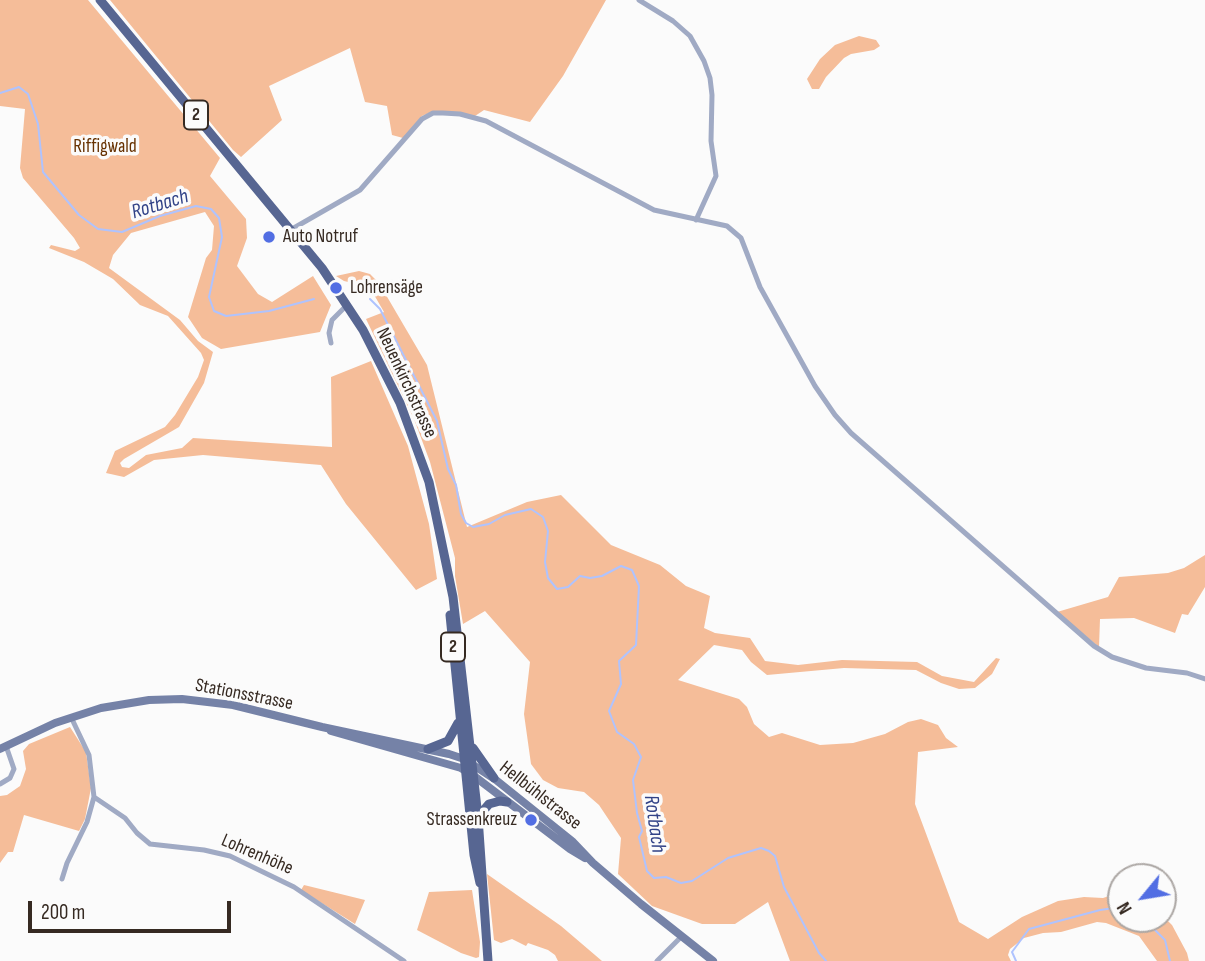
<!DOCTYPE html>
<html>
<head>
<meta charset="utf-8">
<style>
  body { margin:0 }
  #map { position:relative; width:1205px; height:961px; overflow:hidden; background:#fbfbfb; font-family:"Sofia Sans Condensed",sans-serif }
  canvas { display:block }
  .north { position:absolute; left:1107px; top:863px; width:70px; height:70px; box-sizing:border-box; background:#fbfbfb; border:2px solid #aca7a4; border-radius:50%; rotate:240deg; font-size:19px; font-weight:700; line-height:28px; text-align:center; color:#362a22 }
  .north::after { content:''; display:block; margin:auto; width:24px; height:32px; background:#526ee3; clip-path:polygon(50% 0,100% 100%,50% 72%,0 100%) }
  .scale { position:absolute; left:28px; top:901px; width:203px; height:32px; box-sizing:border-box; border:4px solid #362a22; border-top:0; padding-left:9px; font-size:21px; line-height:24px; white-space:nowrap; color:#362a22; -webkit-text-stroke:5px #fbfbfb; paint-order:stroke }
</style>
</head>
<body>
<div id="map">
<canvas width="1205" height="961"></canvas>
<div class="north">N</div>
<div class="scale">200 m</div>
</div>
<script>
const ctx = document.querySelector('canvas').getContext('2d');
ctx.lineJoin = 'round';
function fill(path, color) { ctx.fillStyle = color; ctx.fill(path, 'evenodd'); }
const shape = rows => new Path2D(rows.map(r => 'M' + r).join(''));
function strokePath(path, color, width, dash) { ctx.strokeStyle = color; ctx.lineWidth = width; ctx.lineCap = dash ? 'butt' : 'round'; ctx.setLineDash(dash || []); ctx.stroke(path); }
function write(font, color, halo, rows, align = 'center') {
  ctx.font = font + ' "Sofia Sans Condensed",sans-serif'; ctx.lineWidth = 7; ctx.setLineDash([]); ctx.textBaseline = 'middle'; ctx.strokeStyle = halo; ctx.fillStyle = color; for (const [text, x, y, turn = 0] of rows) {
    ctx.save(); ctx.translate(x, y); ctx.rotate((+turn || 0) * Math.PI / 180); ctx.textAlign = isNaN(turn) ? turn : align; if (halo) ctx.strokeText(text, 0, 0); ctx.fillText(text, 0, 0); ctx.restore();
  }
}
fill(shape([
  [0,0,88,0,220,158,210,176,246,219,247,238,237,266,258,294,272,302,313,276,331,305,320,332,221,349,202,338,188,317,206,258,212,250,214,226,205,212,131,233,113,255,109,268,180,320,198,341,213,352,204,383,179,427,124,459,120,463,122,467,129,468,146,455,182,448,193,438,332,447,331,377,371,361,408,446,429,524,437,579,416,590,346,504,321,465,203,455,154,460,124,477,106,473,115,451,165,427,175,415,198,377,204,360,201,353,168,316,140,305,113,279,84,262,49,248,51,245,75,251,80,248,74,238,23,178,20,168,25,109,0,106],
  [110,0,606,0,563,76,530,122,484,110,475,116,431,112,422,116,403,138,392,135,387,106,365,102,350,48,269,86,282,120,241,157,233,150],
  [859,36,876,40,880,46,874,50,851,54,844,58,826,77,819,89,812,89,807,79,820,59,835,45],
  [359,271,370,274,379,283,427,365,467,527,527,502,561,495,611,545,660,565,686,586,710,596,704,628,715,633,750,638,765,661,798,665,842,660,917,662,942,676,974,682,996,658,1000,659,992,674,975,688,959,689,941,683,916,670,844,668,767,675,751,662,742,650,714,645,678,680,739,699,747,707,754,724,769,737,782,733,820,745,853,743,885,734,908,722,921,719,938,725,946,738,958,747,918,752,915,804,959,922,988,939,1022,917,1058,901,1084,897,1103,898,1121,892,1121,919,1163,919,1163,916,1172,925,1187,953,1189,961,1157,961,1139,936,1106,923,1097,922,1061,932,1043,933,1024,938,1010,949,1008,955,1011,961,790,961,768,902,735,924,702,924,652,906,618,874,621,838,599,805,584,792,558,788,543,780,531,764,524,714,530,662,485,611,463,624,455,576,455,558,430,462,414,419,366,319,384,312,373,293,361,285,344,281,336,276],
  [1205,555,1205,587,1188,615,1182,614,1175,633,1134,618,1100,619,1099,647,1057,612,1108,597,1119,577,1168,573,1184,568],
  [70,727,86,752,91,788,85,819,79,831,24,815,13,852,8,852,0,863,0,796,7,795,20,786,26,769,23,751,29,744],
  [487,874,561,926,602,961,558,961,555,955,548,950,528,943,526,946,512,939,501,943,494,940],
  [304,885,365,900,355,924,301,890],
  [472,890,480,942,479,957,476,958,461,953,417,930,429,892]
]), '#f5bd99');
strokePath(shape([
  [0,93,19,87,28,94,38,124,43,172,79,215,98,229,122,232,160,216,196,206,211,209,219,218,222,237,209,297,214,311,226,316,269,311,314,299],
  [370,299,380,309,437,421,448,469,456,485,461,514,466,523,473,527,489,524,505,515,531,509,543,517,548,531,545,562,548,578,557,589,568,587,580,576,590,578,602,576,621,566,632,570,639,586,636,645,619,661,621,684,609,711,617,732,634,744,641,757,633,780,637,813,642,831,639,837,647,871,654,878,666,877,681,883,692,881,728,858,761,848,769,851,775,856,784,887,819,953,826,961],
  [1144,919,1165,940,1170,961],
  [1016,961,1012,952,1029,929,1100,910,1121,907]
]), '#afc3fe', 2);
strokePath(shape([
  [639,0,673,21,690,36,704,61,710,78,712,95,711,141,716,176,696,220],
  [292,229,360,190,422,119,433,113,443,113,460,114,486,121,654,210,727,226,741,238,760,287,815,386,835,415,851,433,1094,646,1112,657,1146,668,1187,673,1205,679],
  [331,343,329,333,332,320,347,305],
  [0,784,10,778,14,769,6,746],
  [94,797,125,818,137,833,150,844,204,850,230,856,294,887,404,961],
  [62,879,67,863,87,822,94,797,89,755,71,717],
  [657,961,682,936]
]), '#a0aac4', 5);
strokePath(shape([
  [331,731,461,768,474,776,570,849,585,858],
  [0,749,55,723,101,708,149,700,182,699,233,705,322,727,449,754,464,759,496,780,572,841,593,863,641,904,713,961]
]), '#7582a7', 8);
strokePath(shape([
  [100,0,322,268,363,330,400,403,429,482,453,597,478,817,488,961],
  [450,615,474,855,480,883],
  [473,748,494,778],
  [428,749,448,741,458,723],
  [478,817,489,804,500,801,507,802]
]), '#576692', 9);
for (const [x, y, r, color] of [
  [269,237,7,"#526ee3"],
  [336,288,7,"#526ee3"],
  [531,820,7,"#526ee3"]
]) { const dot = new Path2D(); dot.arc(x, y, r, 0, 2 * Math.PI); ctx.fillStyle = color; ctx.fill(dot); strokePath(dot, '#fbfbfb', 2.5); }
for (const [x, y, w] of [
  [196,115,24],
  [453,647,24]
]) { const box = new Path2D(); box.roundRect(x - w / 2, y - 14.5, w, 29, 5); ctx.fillStyle = '#fbfbfb'; ctx.fill(box); strokePath(box, '#362a22', 2); }
write('bold 18px', '#362a22', null, [
  ["2",196,115],
  ["2",453,647]
]);
write('19px', '#663101', '#fbfbfb', [
  ["Riffigwald",105,147]
]);
write('19px', '#362a22', '#fbfbfb', [
  ["Auto Notruf",283,237],
  ["Lohrensäge",350,288],
  ["Strassenkreuz",517,820,"right"]
], 'left');
write('19px', '#362a22', '#fbfbfb', [
  ["Neuenkirchstrasse",406,383,65],
  ["Stationsstrasse",244,695,11],
  ["Hellbühlstrasse",540,796,38],
  ["Lohrenhöhe",257,855,23]
]);
write('italic 21px', '#314287', '#fbfbfb', [
  ["Rotbach",160,205,-17],
  ["Rotbach",654,824,82]
]);
</script>
</body>
</html>
